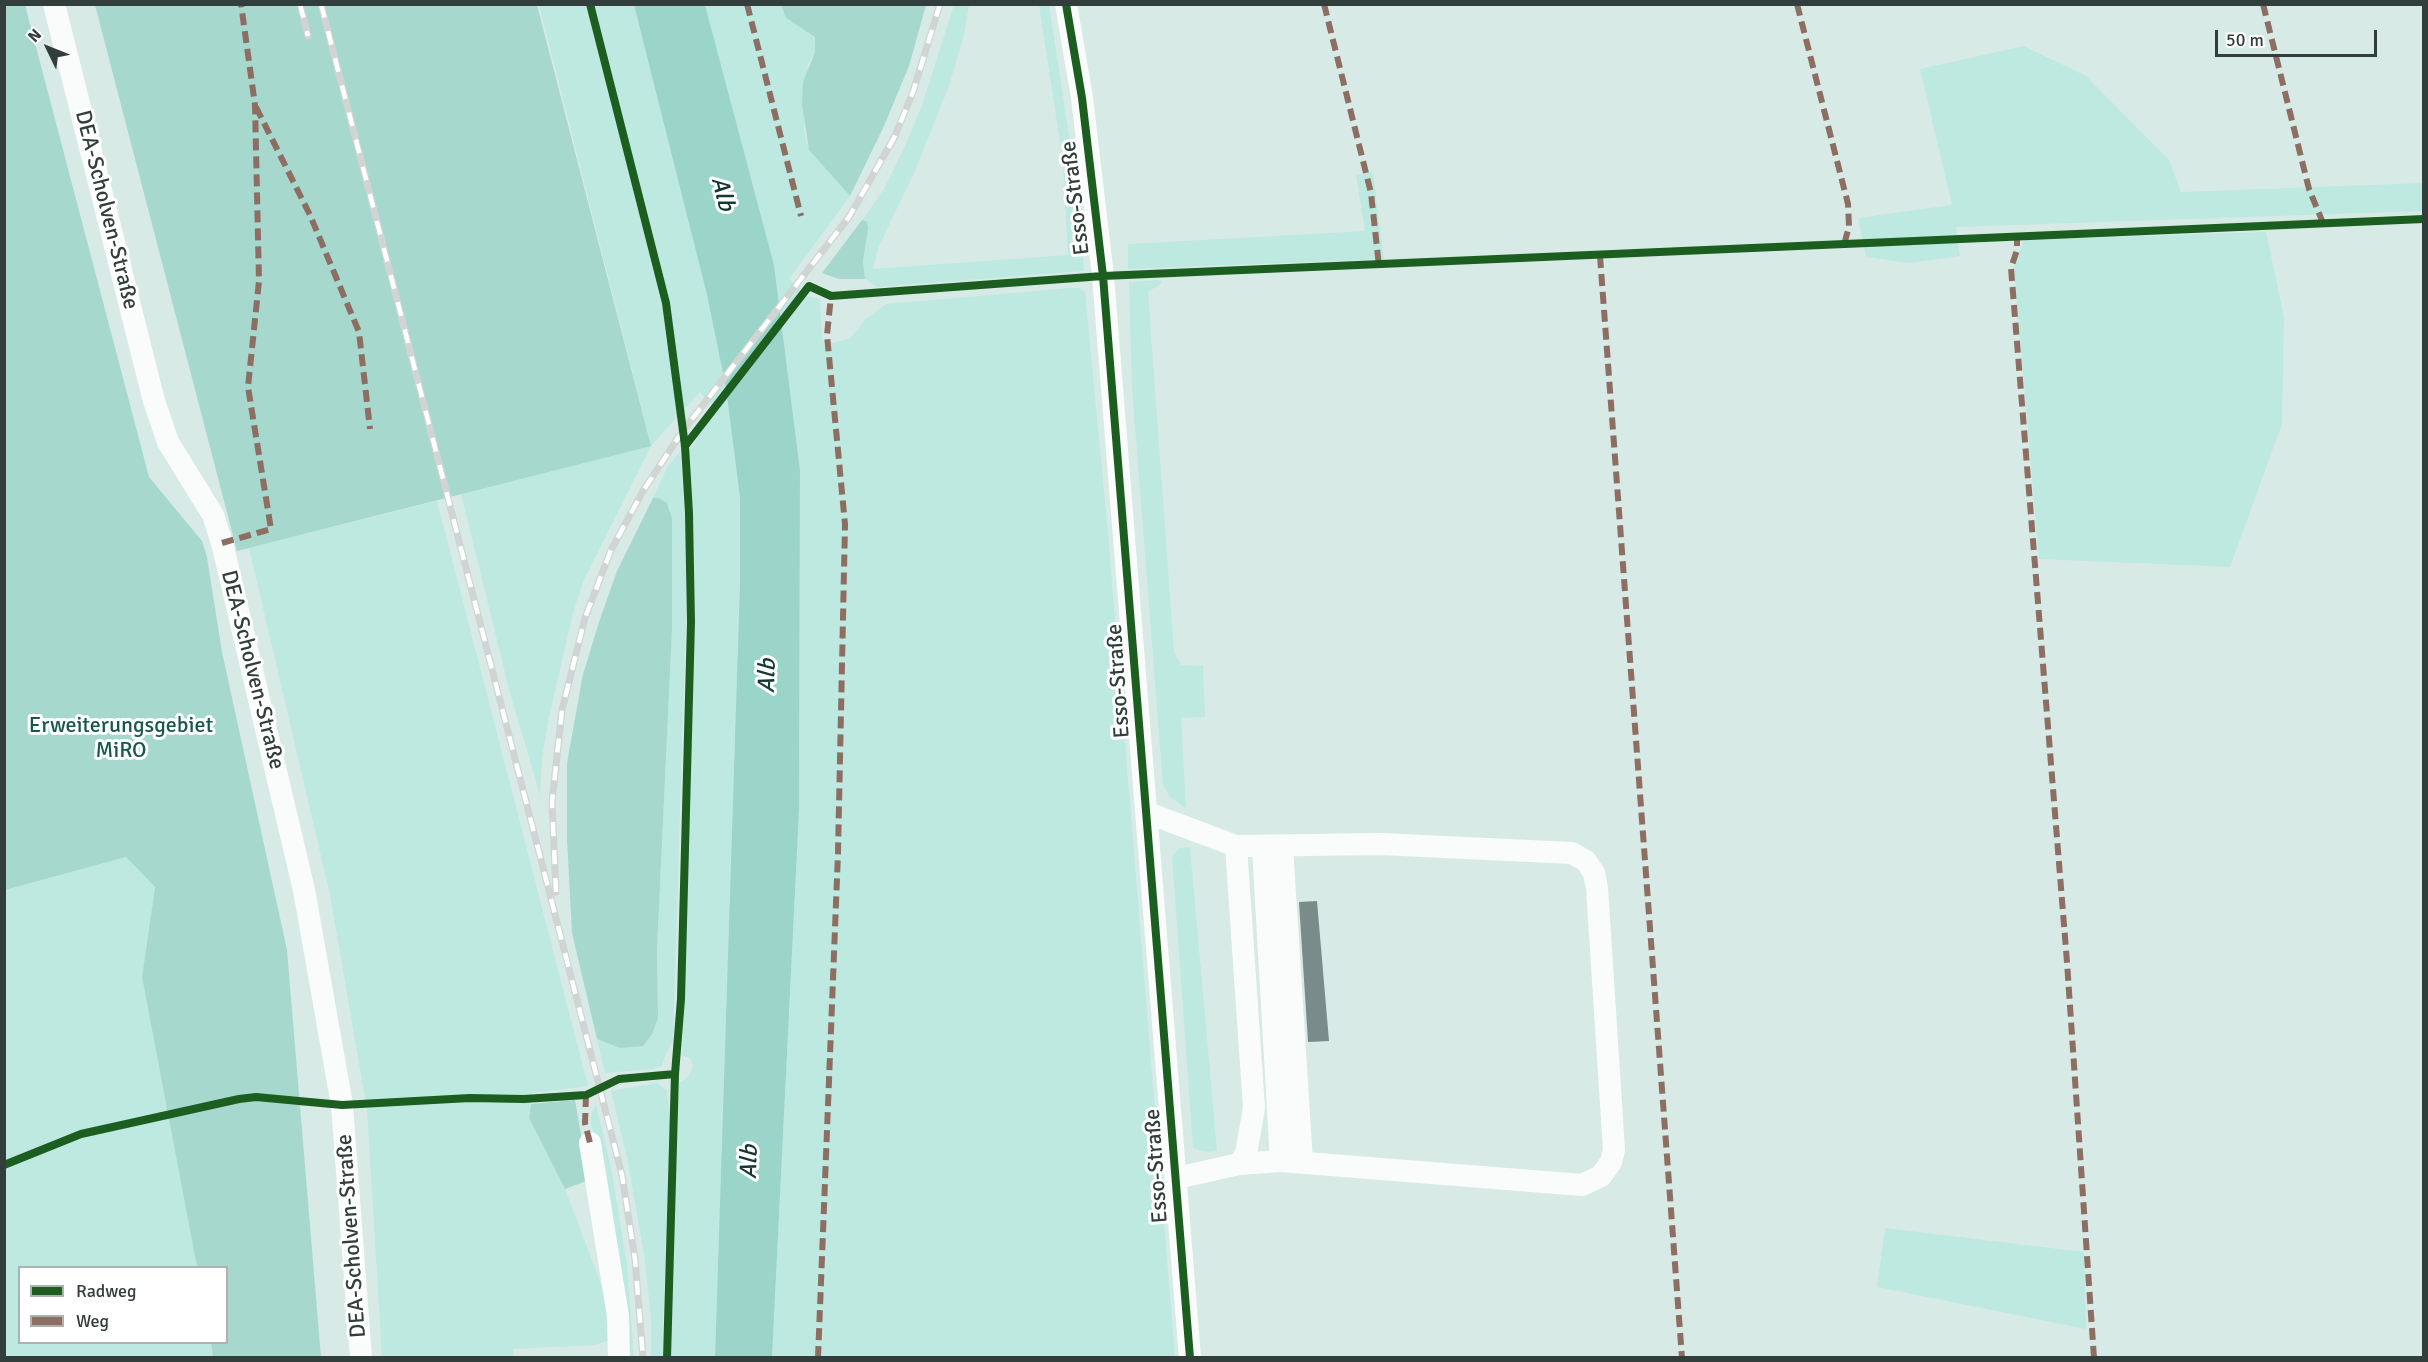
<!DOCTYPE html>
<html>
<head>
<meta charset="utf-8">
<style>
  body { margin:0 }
  #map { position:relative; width:2428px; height:1362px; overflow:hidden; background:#d8eae6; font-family:Signika,sans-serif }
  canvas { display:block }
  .frame { position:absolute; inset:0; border:6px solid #313e3b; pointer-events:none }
  .legend { position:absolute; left:18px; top:1266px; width:210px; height:78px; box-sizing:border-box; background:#fff; border:2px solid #adb2b1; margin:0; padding:8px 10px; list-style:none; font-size:18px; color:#313e3b }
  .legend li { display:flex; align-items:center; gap:12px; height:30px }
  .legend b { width:30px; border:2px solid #adb2b1 }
  .north { position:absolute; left:18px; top:18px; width:60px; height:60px; -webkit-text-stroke:4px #fff; paint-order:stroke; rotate:313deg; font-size:16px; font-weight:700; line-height:24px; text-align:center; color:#313e3b }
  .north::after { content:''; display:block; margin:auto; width:21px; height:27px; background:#313e3b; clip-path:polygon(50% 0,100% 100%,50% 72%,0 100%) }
  .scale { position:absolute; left:2215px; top:30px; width:162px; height:27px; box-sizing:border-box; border:3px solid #313e3b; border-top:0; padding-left:8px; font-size:18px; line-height:21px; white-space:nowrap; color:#313e3b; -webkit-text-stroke:4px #fff; paint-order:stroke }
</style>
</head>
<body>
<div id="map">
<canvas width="2428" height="1362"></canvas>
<div class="frame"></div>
<ul class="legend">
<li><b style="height:8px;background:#1b5e20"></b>Radweg</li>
<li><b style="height:8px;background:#8d6e63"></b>Weg</li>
</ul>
<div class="north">N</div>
<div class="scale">50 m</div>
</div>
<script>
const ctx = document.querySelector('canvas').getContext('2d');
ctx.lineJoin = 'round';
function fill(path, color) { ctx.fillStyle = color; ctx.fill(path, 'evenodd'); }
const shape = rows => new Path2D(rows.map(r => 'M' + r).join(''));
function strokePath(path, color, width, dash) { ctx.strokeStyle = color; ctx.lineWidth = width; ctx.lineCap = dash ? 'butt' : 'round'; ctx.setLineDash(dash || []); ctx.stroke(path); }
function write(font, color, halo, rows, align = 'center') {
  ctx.font = font + ' Signika,sans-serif'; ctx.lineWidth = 6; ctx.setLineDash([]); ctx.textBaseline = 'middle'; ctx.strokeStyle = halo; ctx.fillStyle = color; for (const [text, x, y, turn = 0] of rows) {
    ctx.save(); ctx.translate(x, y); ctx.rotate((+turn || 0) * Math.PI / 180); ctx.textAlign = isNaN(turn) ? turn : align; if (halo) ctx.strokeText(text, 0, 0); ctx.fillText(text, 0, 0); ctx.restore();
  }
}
fill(shape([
  [539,5,634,5,707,295,726,388,740,498,740,582,715,1357,669,1357,679,1083,687,1078,693,1066,690,1058,682,1056,695,617,694,529,688,453,716,409,700,392,651,446,583,582,573,613,549,717,542,758,540,795,510,693,461,494,651,445],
  [705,5,781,5,786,18,815,36,815,52,808,64,804,131,809,150,850,196,789,279,807,296,820,299,822,340,834,343,850,338,867,318,886,304,1070,288,1080,288,1085,292,1108,533,1175,1357,772,1357,799,811,800,470,774,265],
  [954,5,969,5,964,35,949,86,915,171,878,248,873,269,1068,255,1063,162,1039,5,1049,5,1077,188,1084,271,877,287,865,279,863,261,868,229,862,220,884,189,905,146,922,105],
  [2024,46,2086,76,2169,160,2181,192,2423,183,2423,211,1956,227,1960,256,1909,263,1866,257,1858,218,1952,205,1920,69],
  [1373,172,1384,259,1128,269,1128,244,1365,231,1356,175],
  [2266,232,2284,317,2282,424,2230,567,2039,559,2014,268,2024,240],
  [1160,280,1162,283,1148,292,1174,652,1181,665,1203,666,1205,717,1181,718,1186,808,1170,797,1163,785,1132,388,1129,282],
  [680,451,686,534,686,619,673,1040,661,1066,653,1069,605,1073,597,1039,620,1048,658,1018,657,950,672,629,672,518,667,503,659,498,653,498,667,468],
  [437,501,588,1086,532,1093,529,1118,565,1189,606,1297,610,1340,595,1345,513,1349,513,1357,382,1357,367,1110,330,895,249,548],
  [1190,847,1217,1151,1207,1152,1193,1148,1172,856,1179,848],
  [126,857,155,887,142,977,197,1267,20,1268,20,1342,211,1343,213,1357,5,1358,5,890],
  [657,1083,667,1091,670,1116,662,1357,651,1358,651,1318,644,1254,627,1157,611,1091],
  [596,1104,612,1173,627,1265,634,1357,625,1357,603,1163,591,1124,591,1115],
  [1885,1228,2084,1252,2086,1329,1877,1287]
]), '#bee9e0');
fill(shape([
  [25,5,149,477,202,541,207,557,222,652,287,950,321,1357,213,1357,211,1343,226,1342,226,1268,197,1267,142,977,155,887,126,857,5,890,4,5],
  [95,5,537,5,651,446,237,551],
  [781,5,926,5,909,66,884,126,850,196,809,150,802,104,803,82,815,52,815,37,786,18],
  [862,220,867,222,868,229,863,261,865,279,839,279,822,273],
  [653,498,659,498,667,503,672,518,672,629,657,950,658,1018,652,1034,643,1046,620,1048,597,1039,572,933,567,839,567,763,583,674,600,619,617,571],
  [575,1100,589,1180,565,1189,529,1118,531,1104]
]), '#a6d8ce');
fill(shape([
  [634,5,705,5,774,265,800,470,799,811,772,1357,715,1357,740,582,740,498,726,388,707,295]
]), '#9bd5c9');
fill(shape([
  [1317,901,1329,1041,1308,1042,1299,902]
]), '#798c89');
strokePath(shape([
  [54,4,154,401,168,442,213,515,222,543,304,890,342,1105,361,1358],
  [1066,4,1082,98,1103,276,1190,1358],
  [1148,813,1236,846,1381,844,1572,853,1586,861,1594,873,1597,888,1614,1150,1611,1162,1601,1176,1582,1185,1281,1161,1239,1164,1177,1178],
  [1236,846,1254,1108,1246,1154,1239,1164],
  [1282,847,1302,1162],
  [1263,848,1281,1161],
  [590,1143,618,1316,619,1358]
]), '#f9fcfb', 22);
const rail = shape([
  [300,4,308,36],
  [321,4,622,1175,635,1259,643,1358],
  [556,892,552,802,562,710,585,618,611,550,643,491,682,432,849,217,894,138,913,92,940,4]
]);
strokePath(rail, '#d0d5d3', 7);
strokePath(rail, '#fff', 4.5, [14]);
strokePath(shape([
  [747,4,801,216],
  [1324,4,1371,193,1379,266],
  [1797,4,1848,204,1849,226,1844,245],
  [2263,4,2309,189,2323,223],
  [256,107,310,215,359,332,370,429],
  [2017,234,2017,250,2011,268,2067,962,2094,1358],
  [1600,256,1682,1358],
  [222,543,271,529,248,387,259,281,255,105,241,4],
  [586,1095,585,1123,590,1143],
  [818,1358,838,853,845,524,827,335,831,296]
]), '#8d6e63', 6, [12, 6]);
strokePath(shape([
  [590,4,666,303,685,446,689,513,691,622,681,999,675,1074,667,1358],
  [1066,4,1082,98,1103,276,1190,1358],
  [685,446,809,286,831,296,1103,276,2424,219],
  [4,1165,81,1134,239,1099,256,1097,342,1105,470,1098,524,1099,586,1095,619,1079,675,1074]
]), '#1b5e20', 8);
write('22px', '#313e3b', '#fff', [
  ["Esso-Straße",1076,198,-97],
  ["DEA-Scholven-Straße",106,210,76],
  ["DEA-Scholven-Straße",252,670,76],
  ["Esso-Straße",1119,681,-94],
  ["Esso-Straße",1157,1166,-94],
  ["DEA-Scholven-Straße",352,1236,-94]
]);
write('22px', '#17574c', '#fff', [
  ["Erweiterungsgebiet",121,726],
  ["MiRO",121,751]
]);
write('italic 24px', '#143932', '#fff', [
  ["Alb",722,194,76],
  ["Alb",768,676,-88],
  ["Alb",750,1162,-88]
]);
</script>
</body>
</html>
